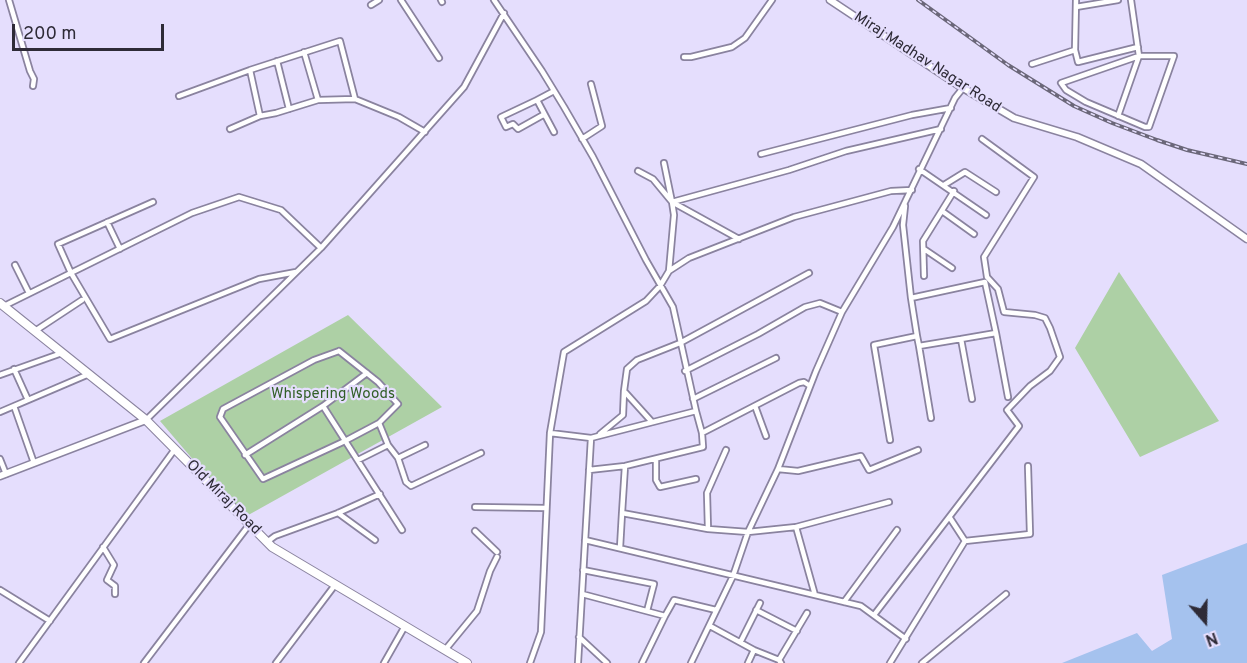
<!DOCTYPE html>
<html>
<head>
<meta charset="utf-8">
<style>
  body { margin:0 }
  #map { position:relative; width:1247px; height:663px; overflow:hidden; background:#e5defd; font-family:Overpass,sans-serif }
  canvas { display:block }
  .north { position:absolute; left:1175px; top:591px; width:60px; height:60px; -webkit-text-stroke:4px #e5defd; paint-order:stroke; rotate:160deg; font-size:16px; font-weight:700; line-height:24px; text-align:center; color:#2e2b37 }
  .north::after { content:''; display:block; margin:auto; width:21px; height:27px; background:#2e2b37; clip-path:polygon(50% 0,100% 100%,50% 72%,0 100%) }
  .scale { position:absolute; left:12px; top:24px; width:152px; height:27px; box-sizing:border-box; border:3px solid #2e2b37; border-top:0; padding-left:8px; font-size:18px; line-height:21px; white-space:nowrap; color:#2e2b37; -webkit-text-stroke:4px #e5defd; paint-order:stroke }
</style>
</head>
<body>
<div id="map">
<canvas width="1247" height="663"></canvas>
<div class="north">N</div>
<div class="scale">200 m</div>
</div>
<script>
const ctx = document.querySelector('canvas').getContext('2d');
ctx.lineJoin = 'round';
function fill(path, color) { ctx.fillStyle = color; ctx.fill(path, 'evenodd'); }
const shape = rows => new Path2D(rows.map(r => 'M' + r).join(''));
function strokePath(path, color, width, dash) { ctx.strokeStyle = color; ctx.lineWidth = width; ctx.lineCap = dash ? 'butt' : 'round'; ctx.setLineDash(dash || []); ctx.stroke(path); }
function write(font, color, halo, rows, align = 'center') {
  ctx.font = font + ' Overpass,sans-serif'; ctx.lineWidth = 4.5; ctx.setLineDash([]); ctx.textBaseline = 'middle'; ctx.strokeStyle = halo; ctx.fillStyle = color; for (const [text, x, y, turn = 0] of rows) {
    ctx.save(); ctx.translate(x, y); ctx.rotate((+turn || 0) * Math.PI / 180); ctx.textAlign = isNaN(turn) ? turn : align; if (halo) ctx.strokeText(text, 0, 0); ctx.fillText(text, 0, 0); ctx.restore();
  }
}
fill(shape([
  [1119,272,1219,421,1140,457,1075,348],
  [348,315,442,407,243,518,160,421]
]), '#add0a5');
fill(shape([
  [1247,543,1247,663,1062,663,1137,633,1152,651,1172,639,1162,575]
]), '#a5c2ee');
const minor = shape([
  [9,0,30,71,34,79,33,86],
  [401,0,439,58],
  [441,0,442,2],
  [494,0,542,71,564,107,593,157,646,260,673,307,696,411,591,438,578,663],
  [1076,0,1075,50,1078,62,1138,47],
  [371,5,379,0],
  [1076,7,1118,0],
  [304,52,318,100],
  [1139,56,1174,56,1149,127,1145,127,1086,102,1066,90,1061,83,1139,56],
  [684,57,691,57,732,47,745,38,772,0],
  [277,61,289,109],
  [1032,64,1075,50],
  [179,96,250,70],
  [355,99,340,41,250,70,260,116,276,113,318,100,355,99,399,117,425,132],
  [537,100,501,117,506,127,513,124,518,129,543,115],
  [1118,116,1139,56,1131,0],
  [230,129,260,116],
  [554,132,537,100,554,91],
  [582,139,602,126,591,84],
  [761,154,912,115,951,108],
  [664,163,672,202,739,239],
  [919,169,986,215],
  [638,171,653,179,672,202,674,215,669,271],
  [944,185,965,172,996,192],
  [153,202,58,244,71,273,110,339,259,279,296,272],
  [672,202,789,170,846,151,941,129],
  [942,211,974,234],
  [107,222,120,249],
  [924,249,952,268],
  [15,265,29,293],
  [924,276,923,241,954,191],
  [911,298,985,282,996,333],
  [4,306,192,213,239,197,281,210,321,248],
  [35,331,82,300],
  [917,336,919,346,961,339,972,399],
  [961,339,996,333,1008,397],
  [919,346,931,418],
  [339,351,378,382,398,404,379,423,345,441,263,479,220,417,223,409,314,360,339,351],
  [14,369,28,400],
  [685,371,758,334,805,307,820,303,842,312],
  [0,375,62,353],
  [693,399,776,358],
  [14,406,34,463],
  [323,406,402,530],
  [755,406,766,436],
  [0,412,89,374],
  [146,420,321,248,464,87,504,13],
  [652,422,624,391,627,369,637,360,680,343,809,273],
  [379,423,388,445,398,458,406,482,411,486,481,453],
  [550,433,591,438],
  [702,433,799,383,804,382,810,386],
  [600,434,623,415,624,391],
  [890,440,874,345,917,336,911,298,903,225,905,206],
  [245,455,323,406,367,373],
  [398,458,425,445],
  [0,459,6,474],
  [656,459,656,480,660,487,696,479],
  [358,460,388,445],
  [778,469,798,471,861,456,869,470,918,450],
  [589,470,625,466,703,447,702,433,696,411],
  [475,507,546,508],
  [338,513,375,540],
  [622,513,625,466],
  [950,518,965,541,1030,534,1028,466],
  [796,527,815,595],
  [708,529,707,493,726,450],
  [475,531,497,552],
  [585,540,861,606,906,639],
  [267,542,275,536,338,513,380,494],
  [103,547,114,565,107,580,115,586,115,594],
  [620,548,622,513,708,529,748,532,796,527,889,502],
  [583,570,654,584,647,611],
  [0,590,50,621],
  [582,594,665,616,674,600,716,610],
  [844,602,897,530],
  [756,610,797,631],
  [874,615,1019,426,1007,410,1030,386,1050,371,1060,357,1050,328,1045,318,1035,315,1004,312,998,289,987,277,984,257,1034,177,982,139],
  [710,626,754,650,779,660,781,663],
  [579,637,607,663],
  [741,641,760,603],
  [445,650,477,611,490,571,497,557],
  [779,660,807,613],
  [19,663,175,449],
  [144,663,249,525],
  [276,663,335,585],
  [384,663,405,626],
  [530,663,541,632,550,433,564,352,646,301,660,286,669,271,689,258,794,217,891,191,912,190],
  [642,663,665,616],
  [691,663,733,576,748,532,778,469,816,371,842,312,893,227,955,98,963,88],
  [748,663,754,650],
  [890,663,965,541],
  [922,663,1006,594]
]);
const tertiary = shape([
  [830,0,958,85,1014,118,1077,137,1141,164,1247,239],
  [0,476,146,420]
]);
const primary = shape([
  [0,303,146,420,272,547,467,663]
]);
strokePath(minor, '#8a839f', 8);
strokePath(tertiary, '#8a839f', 9);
strokePath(primary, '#8a839f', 10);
strokePath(minor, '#fff', 4.5);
strokePath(tertiary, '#fff', 6);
strokePath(primary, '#fff', 8);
const rail = shape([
  [918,0,1008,65,1074,106,1112,123,1157,140,1187,150,1247,164]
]);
strokePath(rail, '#6b6779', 4);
strokePath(rail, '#e5defd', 1.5, [4.5]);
write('15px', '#2e2b37', '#e5defd', [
  ["Miraj Madhav Nagar Road",927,63,33],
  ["Old Miraj Road",223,498,45]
]);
write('15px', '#315f27', '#e5defd', [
  ["Whispering Woods",333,395]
]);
</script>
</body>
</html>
